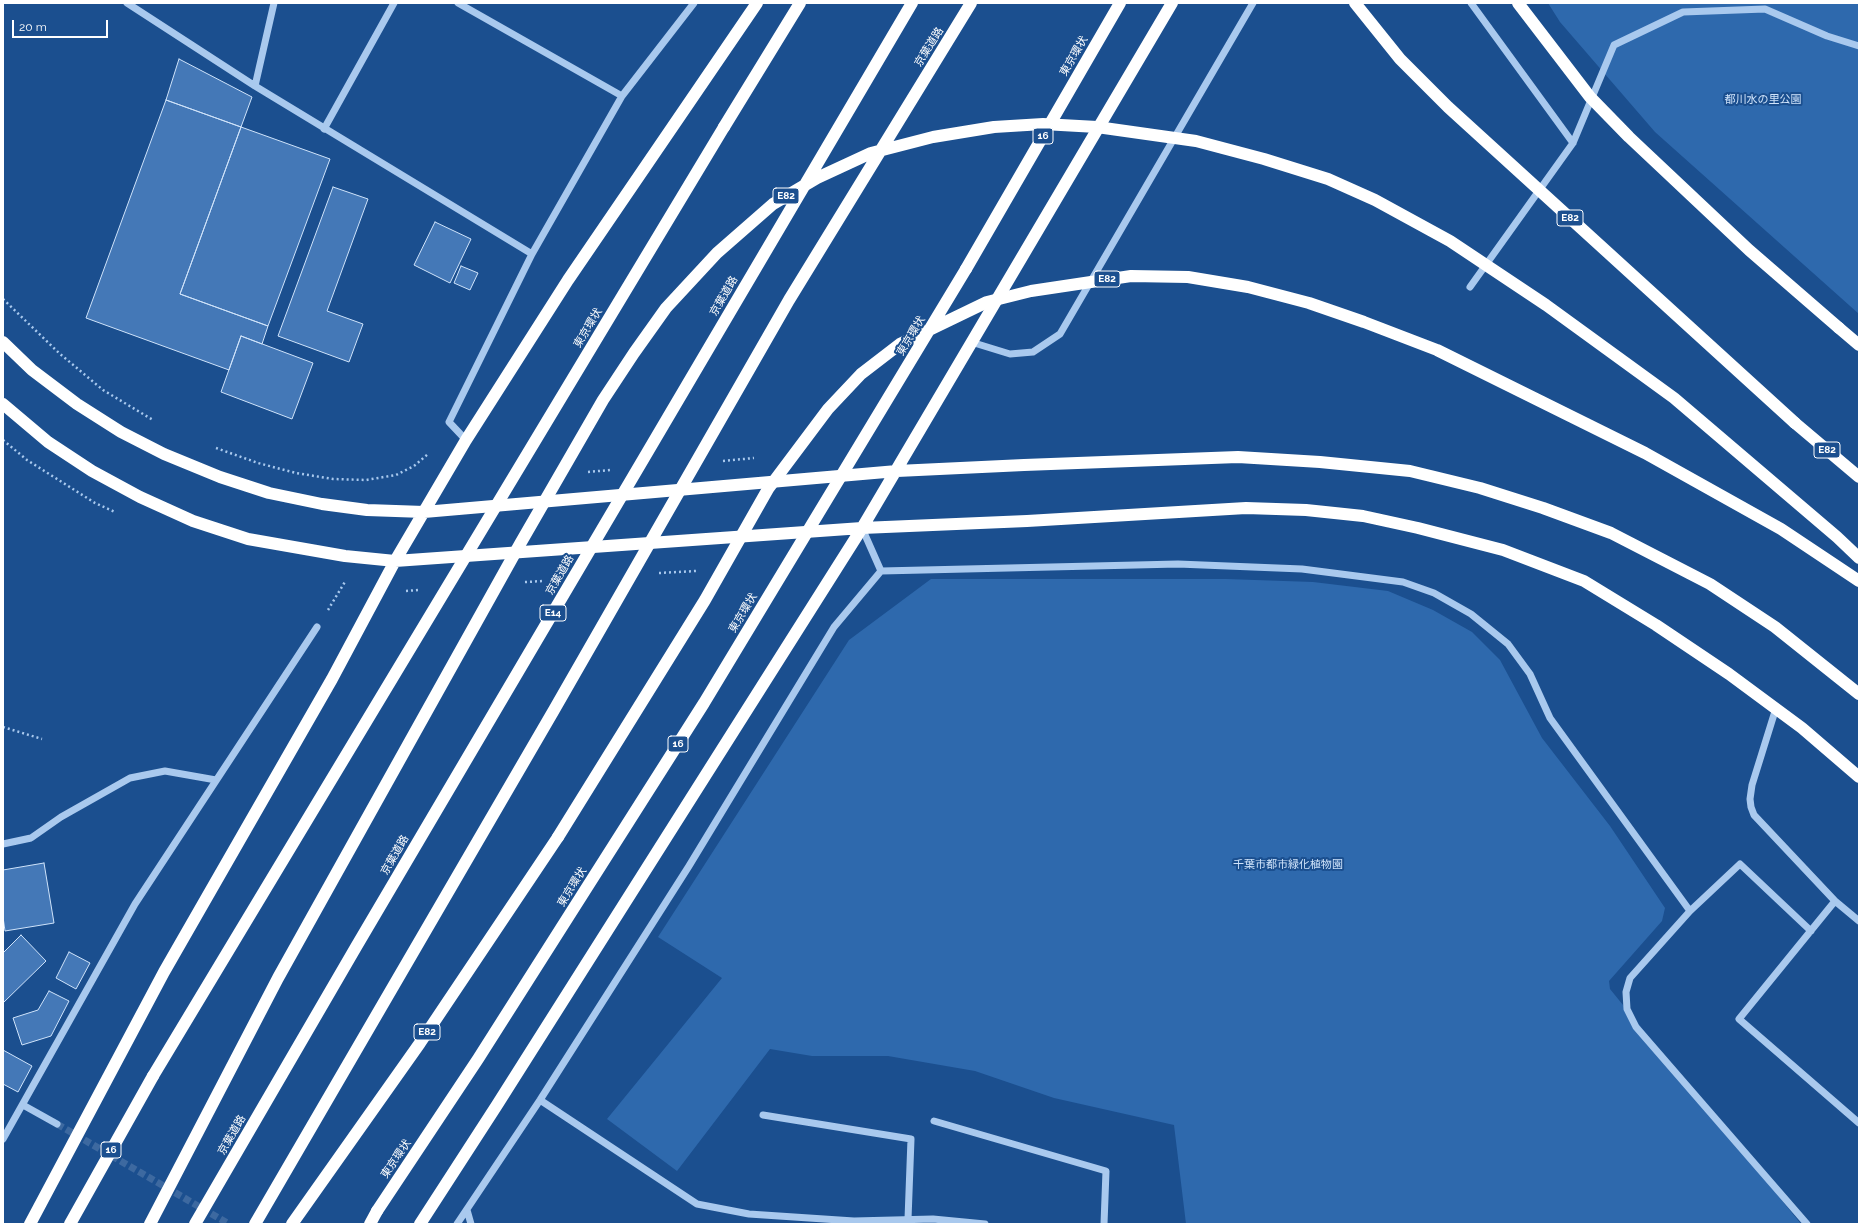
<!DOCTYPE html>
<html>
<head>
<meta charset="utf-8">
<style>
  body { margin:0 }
  #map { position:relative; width:1862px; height:1227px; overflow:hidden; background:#1b4f8f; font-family:Raleway,sans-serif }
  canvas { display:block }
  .frame { position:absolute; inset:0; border:4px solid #fff; pointer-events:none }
  .scale { position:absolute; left:12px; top:20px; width:96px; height:18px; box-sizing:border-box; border:2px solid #fff; border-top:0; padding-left:5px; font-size:12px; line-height:14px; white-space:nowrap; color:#fff; -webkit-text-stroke:3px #1b4f8f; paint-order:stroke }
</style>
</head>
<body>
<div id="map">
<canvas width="1862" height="1227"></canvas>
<div class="frame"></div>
<div class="scale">20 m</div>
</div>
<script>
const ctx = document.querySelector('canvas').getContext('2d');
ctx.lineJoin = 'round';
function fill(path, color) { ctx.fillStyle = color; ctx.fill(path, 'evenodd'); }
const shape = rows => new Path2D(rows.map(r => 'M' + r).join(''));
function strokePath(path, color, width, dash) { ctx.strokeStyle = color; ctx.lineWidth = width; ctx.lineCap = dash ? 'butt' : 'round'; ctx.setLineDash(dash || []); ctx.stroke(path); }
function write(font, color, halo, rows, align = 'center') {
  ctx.font = font + ' Raleway,"Noto Sans JP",sans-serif'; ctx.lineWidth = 4; ctx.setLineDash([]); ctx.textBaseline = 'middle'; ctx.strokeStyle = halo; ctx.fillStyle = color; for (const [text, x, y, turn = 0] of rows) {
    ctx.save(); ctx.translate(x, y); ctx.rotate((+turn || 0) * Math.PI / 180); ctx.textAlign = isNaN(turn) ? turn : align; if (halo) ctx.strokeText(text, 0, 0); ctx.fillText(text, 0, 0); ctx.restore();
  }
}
fill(shape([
  [1548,3,1859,3,1859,314,1655,132,1560,22],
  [931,579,1226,579,1313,582,1388,591,1433,610,1472,632,1500,660,1542,738,1610,826,1665,908,1662,921,1609,981,1610,989,1801,1224,1186,1224,1174,1125,1054,1098,975,1071,888,1056,812,1056,770,1049,677,1171,607,1119,722,978,658,937,849,640]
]), '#2e69ad');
const building = shape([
  [179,59,252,97,241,127,166,100,179,59],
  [166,100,241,127,180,294,268,326,262,344,241,336,229,370,86,318,166,100],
  [241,127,330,159,268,326,180,294,241,127],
  [333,187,368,199,327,311,363,324,349,362,278,336,333,187],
  [435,222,471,239,450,283,414,265,435,222],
  [461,266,478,273,470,290,454,283,461,266],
  [241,336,313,363,292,419,221,392,241,336],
  [44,863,54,923,5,931,3,917,3,870,44,863],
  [21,935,46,961,3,1003,3,953,21,935],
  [69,952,90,963,76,989,56,978,69,952],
  [49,991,69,1001,51,1036,22,1045,13,1018,38,1010,49,991],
  [3,1050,32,1066,18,1092,3,1084,3,1050]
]);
fill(building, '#4478b7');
strokePath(building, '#cfe3fa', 1);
strokePath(shape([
  [57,1124,229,1224]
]), '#3d69a0', 7, [7, 3.5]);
strokePath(shape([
  [3,299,59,353,103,390,153,420],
  [3,440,27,460,95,503,115,512],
  [216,448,258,463,296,473,333,479,366,480,396,475,414,466,428,454],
  [723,461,754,458],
  [588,472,610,470],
  [659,573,696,571],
  [525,582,544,581],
  [406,591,418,590],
  [328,610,346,580],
  [3,727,42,739]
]), '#a9c9ee', 2.5, [2, 3]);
strokePath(shape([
  [127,3,255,86,532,254],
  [458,3,622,96],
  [1471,3,1573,143],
  [255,86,274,3],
  [324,129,394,3],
  [1470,287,1573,143,1614,45,1683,12,1765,9,1827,36,1859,46],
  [971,342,1010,354,1033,352,1060,334,1253,3],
  [466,440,449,422,532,254,622,96,694,3],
  [862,528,881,571],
  [1776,708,1752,785,1750,799,1751,807,1754,815,1835,901,1739,1019,1859,1123],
  [3,844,31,838,61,817,130,778,165,771,216,780],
  [1835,901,1859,921],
  [540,1100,697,1204,749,1214,854,1221,933,1219,985,1224],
  [23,1105,57,1124],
  [763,1115,911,1139,908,1219],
  [934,1121,1106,1171,1104,1224],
  [3,1139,135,904,317,627],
  [467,1210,471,1224],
  [457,1224,540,1100,689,866,834,627,881,571,1178,564,1302,569,1403,582,1434,593,1471,614,1508,644,1530,674,1550,718,1690,911],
  [1807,1224,1636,1027,1627,1009,1626,992,1630,978,1690,911,1740,864,1811,931]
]), '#a9c9ee', 7);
strokePath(shape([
  [724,127,800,3],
  [966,269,1120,3],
  [1839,328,1859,345],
  [3,342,32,370,77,404,121,432,164,454,220,477,269,493,322,504,367,510,424,512,897,471,1024,465,1238,457,1320,462,1410,471,1480,488,1543,508,1611,533,1710,584,1775,627,1859,694],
  [3,404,48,442,92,471,140,497,193,521,248,539,345,556,395,561,862,528,1027,521,1246,508,1306,510,1363,516,1418,528,1503,550,1584,581,1656,625,1729,674,1802,728,1859,777],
  [1795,423,1859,477],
  [30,1224,164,972,332,679,395,561,466,440,568,280,757,3],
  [70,1224,153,1076],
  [292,1224,420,1043,558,837],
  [370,1224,377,1211],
  [420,1224,497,1105,862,528,1172,3]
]), '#fff', 12);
strokePath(shape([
  [1355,3,1400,59,1448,107,1795,423],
  [1518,3,1590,97,1629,137,1749,250,1839,328],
  [558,837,705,600,768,489,828,409,861,374,900,344,987,302,1031,291,1131,276,1188,277,1248,287,1309,303,1364,322,1437,350,1645,453,1781,529,1859,581],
  [153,1076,724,127],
  [377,1211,478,1059,704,703,966,269],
  [150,1224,278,978,520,544,603,400,634,353,666,308,717,253,773,204,817,178,871,153,933,137,994,127,1043,124,1097,127,1196,141,1264,159,1328,179,1375,200,1450,241,1546,305,1674,398,1837,537,1859,558],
  [195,1224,356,947,912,3],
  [255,1224,554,710,789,300,971,3]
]), '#fff', 12);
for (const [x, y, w] of [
  [1043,136,20],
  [786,196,26],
  [1570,218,26],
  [1107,279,26],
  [1827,450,26],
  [553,613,26],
  [678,744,20],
  [427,1032,26],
  [111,1150,20]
]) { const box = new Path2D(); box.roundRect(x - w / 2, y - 8, w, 16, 3); ctx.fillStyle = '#1b4f8f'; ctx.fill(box); strokePath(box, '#fff', 1); }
write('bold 10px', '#fff', null, [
  ["16",1043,136],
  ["E82",786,196],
  ["E82",1570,218],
  ["E82",1107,279],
  ["E82",1827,450],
  ["E14",553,613],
  ["16",678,744],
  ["E82",427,1032],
  ["16",111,1150]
]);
write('11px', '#fff', '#1b4f8f', [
  ["京葉道路",929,47,-58],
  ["東京環状",1074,56,-60],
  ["京葉道路",724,296,-60],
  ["東京環状",588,328,-59],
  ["東京環状",911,336,-59],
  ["京葉道路",560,575,-60],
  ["東京環状",743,613,-59],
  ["京葉道路",395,855,-60],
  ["東京環状",572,887,-58],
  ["京葉道路",232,1135,-60],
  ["東京環状",396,1159,-56]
]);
write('11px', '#cfe3fa', '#1b4f8f', [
  ["都川水の里公園",1763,100],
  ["千葉市都市緑化植物園",1288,865]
]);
</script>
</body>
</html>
